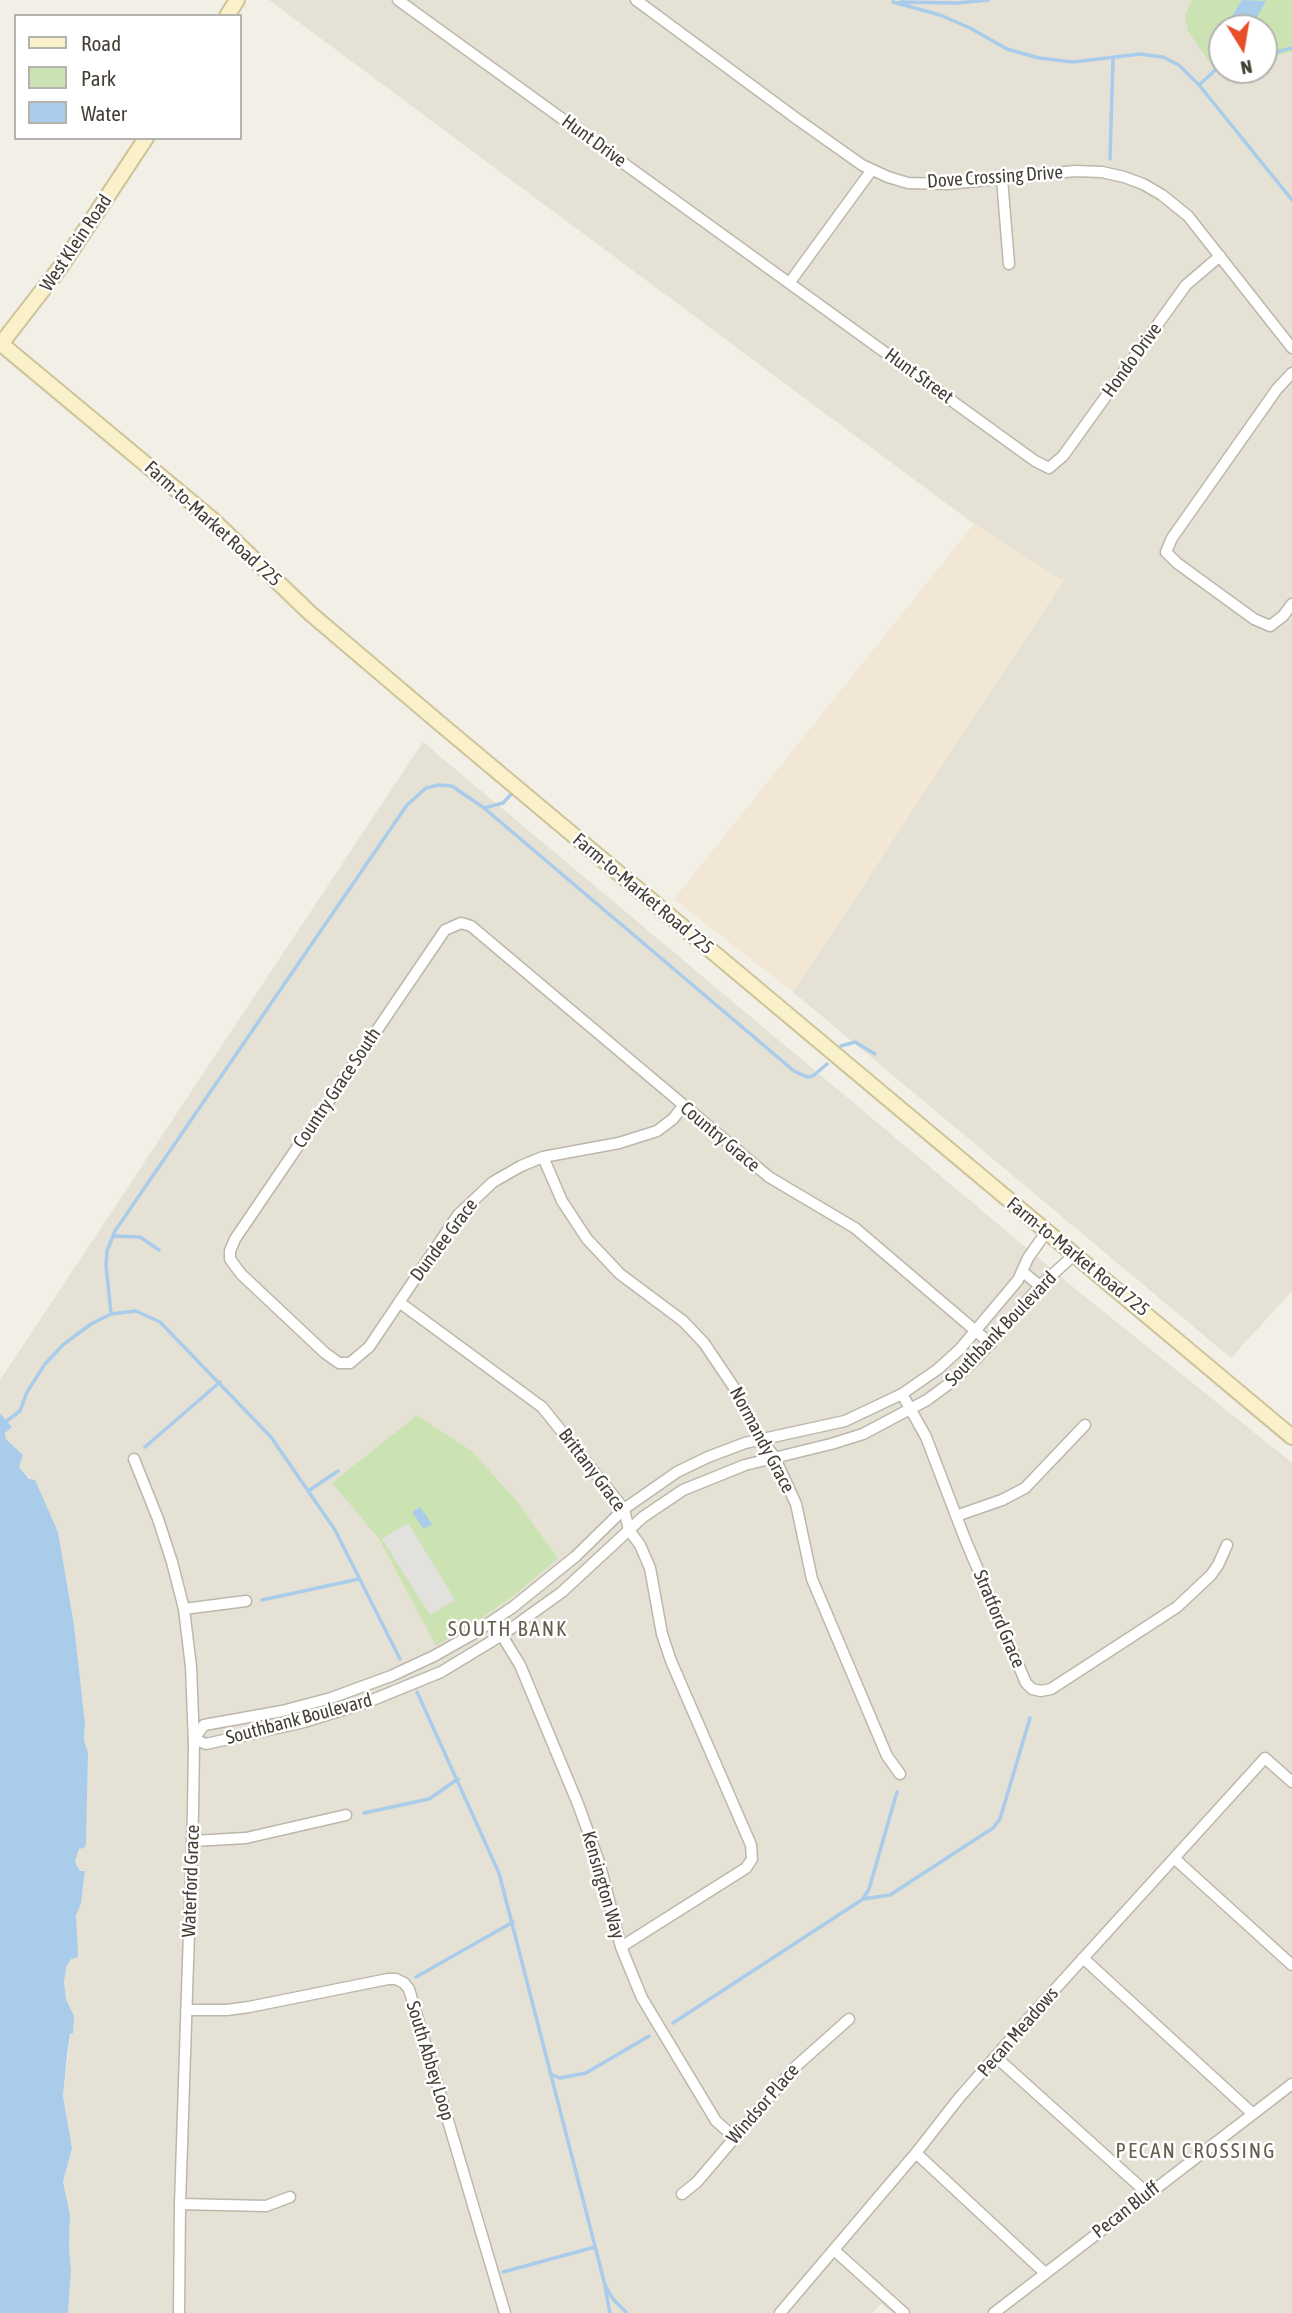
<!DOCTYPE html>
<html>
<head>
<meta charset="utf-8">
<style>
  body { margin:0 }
  #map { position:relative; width:1292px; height:2313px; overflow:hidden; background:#f2efe7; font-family:"Asap Condensed",sans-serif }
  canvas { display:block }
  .legend { position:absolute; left:14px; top:14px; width:228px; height:126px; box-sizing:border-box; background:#fff; border:2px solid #b4b2af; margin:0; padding:9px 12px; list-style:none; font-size:21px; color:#443f36 }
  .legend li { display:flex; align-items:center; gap:14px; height:35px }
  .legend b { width:35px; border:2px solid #b4b2af }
  .north { position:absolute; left:1208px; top:14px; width:70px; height:70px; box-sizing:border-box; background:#fff; border:2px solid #b4b2af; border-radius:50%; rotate:169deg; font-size:19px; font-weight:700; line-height:28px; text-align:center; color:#443f36 }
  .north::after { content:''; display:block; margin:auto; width:24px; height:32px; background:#e74e29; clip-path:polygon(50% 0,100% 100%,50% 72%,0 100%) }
</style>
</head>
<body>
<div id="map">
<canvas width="1292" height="2313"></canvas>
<ul class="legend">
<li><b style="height:9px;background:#faf0c9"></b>Road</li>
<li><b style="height:19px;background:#cbe3b3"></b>Park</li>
<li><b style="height:19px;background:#a8ccea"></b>Water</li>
</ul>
<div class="north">N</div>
</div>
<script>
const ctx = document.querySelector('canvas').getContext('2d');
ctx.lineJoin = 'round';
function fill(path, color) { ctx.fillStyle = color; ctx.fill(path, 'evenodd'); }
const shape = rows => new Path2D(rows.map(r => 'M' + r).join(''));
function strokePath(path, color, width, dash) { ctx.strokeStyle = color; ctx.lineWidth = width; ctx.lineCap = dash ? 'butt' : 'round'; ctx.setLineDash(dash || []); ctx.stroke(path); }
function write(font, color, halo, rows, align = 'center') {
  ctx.font = font + ' "Asap Condensed",sans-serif'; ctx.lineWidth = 5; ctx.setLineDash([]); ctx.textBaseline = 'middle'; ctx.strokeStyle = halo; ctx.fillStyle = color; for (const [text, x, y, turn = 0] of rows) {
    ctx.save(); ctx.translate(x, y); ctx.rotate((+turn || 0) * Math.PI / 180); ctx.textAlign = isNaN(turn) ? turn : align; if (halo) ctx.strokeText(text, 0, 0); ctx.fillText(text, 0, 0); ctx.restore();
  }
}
fill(shape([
  [269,0,1192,0,1185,15,1216,71,1264,70,1264,59,1292,52,1292,1291,1231,1358,793,992,1063,581,974,524],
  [423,742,1078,1291,1292,1463,1292,2313,892,2313,881,2304,873,2313,68,2313,71,2270,69,2248,70,2214,63,2182,72,2148,63,2096,73,2014,66,1999,64,1981,67,1965,76,1946,76,1916,83,1889,84,1871,80,1871,75,1862,79,1849,84,1848,86,1844,88,1753,84,1740,85,1724,74,1625,58,1532,37,1486,19,1467,23,1455,6,1439,5,1433,12,1427,0,1413,0,1380],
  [417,1415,472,1451,516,1500,558,1558,516,1594,476,1622,436,1645,379,1539,333,1483]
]), '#e5e1d5');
fill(shape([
  [974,524,1063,581,793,992,674,899]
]), '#f2e7d4');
fill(shape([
  [1192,0,1292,0,1292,52,1264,59,1264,28,1222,28,1222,69,1216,71,1188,31,1185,15],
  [417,1415,472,1451,516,1500,558,1558,516,1594,476,1622,436,1646,379,1539,332,1483]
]), '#cbe3b3');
fill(shape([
  [408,1523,455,1600,430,1615,382,1539]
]), '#e3e1de');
fill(shape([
  [1242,0,1266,1,1251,28,1244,28,1230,19],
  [0,1413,12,1427,5,1433,6,1439,23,1455,19,1467,29,1479,35,1480,58,1532,74,1625,85,1724,84,1740,88,1753,86,1845,84,1848,79,1849,75,1862,80,1871,85,1871,81,1903,76,1916,78,1957,71,1959,67,1965,64,1981,66,1999,74,2016,73,2033,70,2034,67,2055,63,2096,72,2148,63,2182,70,2214,69,2248,71,2270,68,2313,0,2313],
  [420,1507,432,1524,424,1529,412,1512]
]), '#a8ccea');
strokePath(shape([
  [893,2,940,15,970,28,1007,49,1039,58,1073,62,1140,54,1163,57,1179,65,1199,85,1292,200],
  [900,2,957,3,988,0],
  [1264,55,1292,48],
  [1199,85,1222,64],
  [1110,159,1113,59],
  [484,808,503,803,513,792],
  [841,1046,855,1042,875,1054],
  [113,1236,140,1237,159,1250],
  [111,1314,106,1265,107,1251,115,1231,407,805,426,788,439,785,452,786,484,808,794,1071,807,1077,813,1076,827,1064],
  [0,1426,20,1411,27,1392,45,1364,64,1344,91,1324,111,1314,136,1311,160,1322,271,1437,335,1530,400,1659],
  [145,1447,220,1382],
  [308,1491,338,1471],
  [262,1600,359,1579],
  [417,1692,499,1873,605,2285,613,2299,627,2313],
  [364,1813,429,1799,458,1779],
  [863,1899,869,1889,897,1792],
  [416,1977,513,1922],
  [673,2023,863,1899,890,1895,993,1828,1000,1819,1030,1718],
  [550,2074,560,2078,586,2073,649,2036],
  [503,2272,595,2247],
  [605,2287,610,2313]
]), '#a8ccea', 3.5);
const street = shape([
  [398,0,1035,461,1049,468,1063,456,1186,285,1220,256],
  [636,0,797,119,862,165,888,177,908,183,948,184,1075,171,1102,172,1124,177,1143,184,1162,195,1188,216,1292,348],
  [1002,179,1009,264],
  [790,282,871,171],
  [1292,373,1277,389,1172,538,1166,552,1177,563,1254,619,1270,626,1283,616,1292,604],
  [683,1106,673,1119,657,1131,619,1143,543,1157,521,1166,493,1182,458,1215,369,1347,350,1363,339,1363,325,1353,241,1274,230,1259,230,1251,235,1239,445,930,461,923,471,926,769,1177,855,1228,991,1344],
  [543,1157,562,1201,587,1239,620,1274,683,1321,704,1343,735,1389,760,1439,774,1456,796,1504,812,1579,887,1756,900,1774],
  [1047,1231,1028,1258,1018,1280,960,1349,938,1369,902,1394,845,1421,745,1443,708,1457,677,1472,624,1509,576,1556,513,1607,473,1634,434,1656,391,1676,331,1698,282,1711,204,1725,194,1739,206,1744,304,1722,365,1703,441,1672,502,1635,562,1592,643,1517,683,1490,745,1465,831,1444,863,1434,927,1400,950,1383,977,1358,1040,1286,1075,1254],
  [1023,1272,1040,1286],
  [399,1302,542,1407,624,1509,629,1530,640,1545,650,1568,662,1634,671,1661,751,1845,752,1859,746,1868,621,1947],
  [902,1394,926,1437,965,1539,1026,1683,1032,1689,1041,1691,1051,1689,1177,1607,1211,1575,1218,1565,1227,1545],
  [134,1459,158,1519,172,1562,184,1609,191,1667,194,1743,193,1812,180,2204,179,2313],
  [956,1516,1002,1500,1025,1488,1085,1425],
  [184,1609,246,1601],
  [493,1621,520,1665,578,1804,600,1865,621,1947,642,1998,710,2111,716,2121,734,2137],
  [193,1841,246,1838,346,1815],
  [1175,1859,1292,1965],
  [1083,1958,1253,2114],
  [186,2010,227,2010,249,2007,388,1979,396,1979,404,1983,409,1989,505,2313],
  [997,2058,1147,2193],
  [916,2153,1045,2273],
  [682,2194,697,2182,794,2068,849,2019],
  [180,2204,266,2206,290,2197],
  [834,2250,904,2313],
  [780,2313,916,2153,959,2098,1038,2008,1265,1758,1292,1782],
  [994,2313,1292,2084]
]);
const secondary = shape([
  [227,16,237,0],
  [0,343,214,521,311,614,437,721,1292,1437],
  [1,344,62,265,146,138]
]);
strokePath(street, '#bcb7aa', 13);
strokePath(secondary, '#cec39a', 18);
strokePath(street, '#fff', 10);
strokePath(secondary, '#faf0c9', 14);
write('19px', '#443f36', '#fff', [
  ["Hunt Drive",594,141,36],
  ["Dove Crossing Drive",995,177,-4],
  ["West Klein Road",76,243,-56],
  ["Hondo Drive",1132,360,-54],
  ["Hunt Street",919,376,36],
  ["Farm-to-Market Road 725",213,524,42],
  ["Farm-to-Market Road 725",643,894,40],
  ["Country Grace South",337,1088,-56],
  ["Country Grace",720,1137,40],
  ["Dundee Grace",444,1240,-53],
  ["Farm-to-Market Road 725",1078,1257,39],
  ["Southbank Boulevard",1001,1329,-46],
  ["Normandy Grace",762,1440,62],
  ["Brittany Grace",592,1470,53],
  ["Stratford Grace",999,1619,67],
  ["Southbank Boulevard",299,1719,-15],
  ["Waterford Grace",191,1881,-88],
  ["Kensington Way",603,1885,74],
  ["Pecan Meadows",1018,2032,-49],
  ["South Abbey Loop",430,2061,73],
  ["Windsor Place",763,2104,-49],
  ["Pecan Bluff",1126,2210,-38]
]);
ctx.letterSpacing = '2px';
write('21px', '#665e4f', '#fff', [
  ["SOUTH BANK",508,1629],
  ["PECAN CROSSING",1196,2151]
]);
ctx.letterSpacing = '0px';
</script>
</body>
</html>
